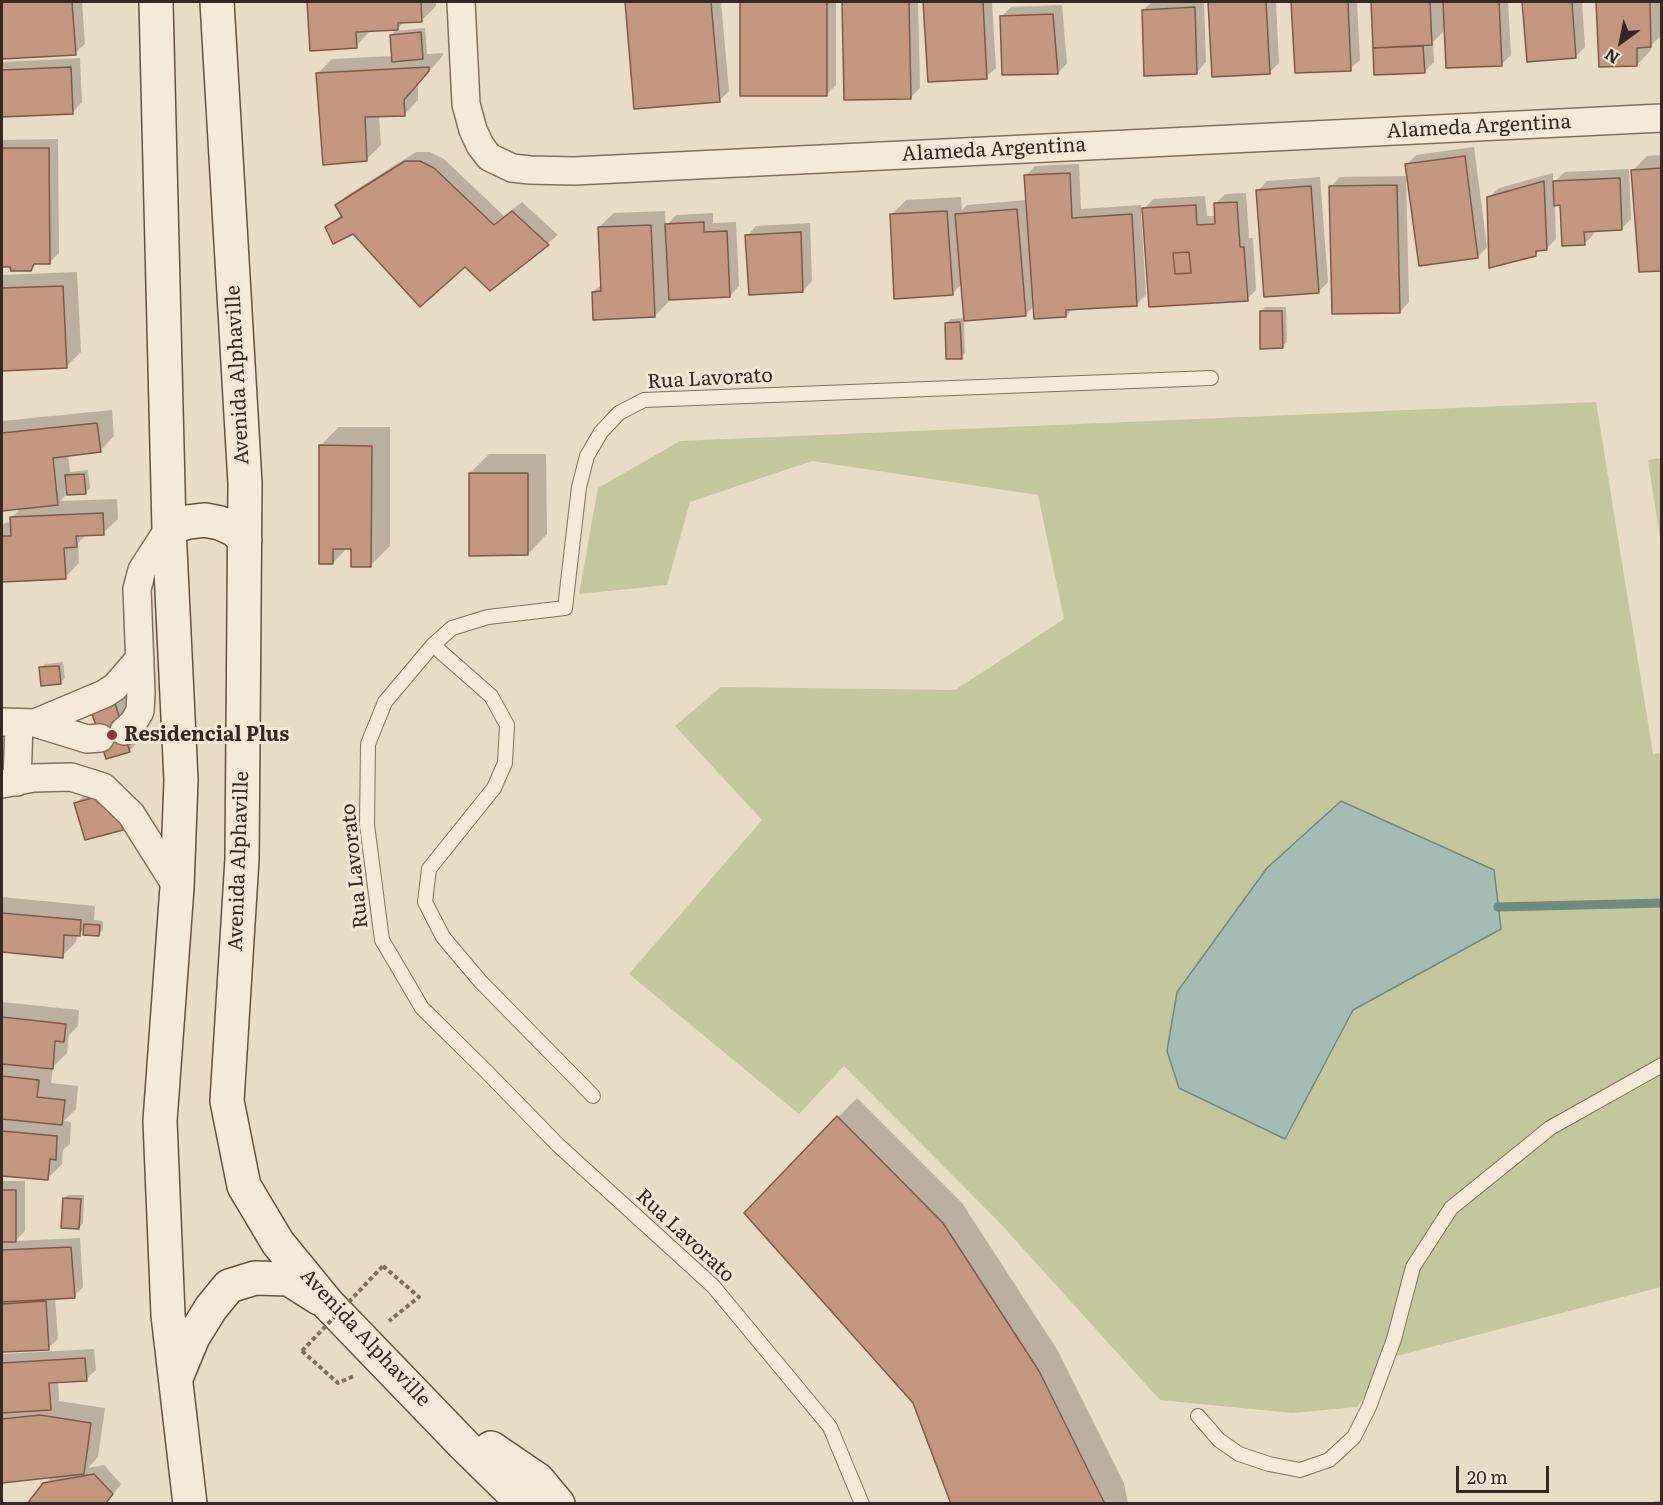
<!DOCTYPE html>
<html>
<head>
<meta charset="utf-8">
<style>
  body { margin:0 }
  #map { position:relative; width:1663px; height:1505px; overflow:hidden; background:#e9dcc5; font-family:Literata,serif }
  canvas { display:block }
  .frame { position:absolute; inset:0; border:3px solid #342820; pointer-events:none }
  .north { position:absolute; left:1591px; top:12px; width:60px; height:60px; -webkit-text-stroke:4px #f1e7d4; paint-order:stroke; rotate:213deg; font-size:16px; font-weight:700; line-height:24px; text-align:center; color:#342820 }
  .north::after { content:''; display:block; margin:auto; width:21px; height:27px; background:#342820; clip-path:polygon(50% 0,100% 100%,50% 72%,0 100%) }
  .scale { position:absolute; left:1456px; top:1466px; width:93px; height:27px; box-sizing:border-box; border:3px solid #342820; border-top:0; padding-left:8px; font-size:18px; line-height:21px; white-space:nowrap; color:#342820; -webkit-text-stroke:4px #f1e7d4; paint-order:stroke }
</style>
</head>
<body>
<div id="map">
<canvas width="1663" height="1505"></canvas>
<div class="frame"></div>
<div class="north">N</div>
<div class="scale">20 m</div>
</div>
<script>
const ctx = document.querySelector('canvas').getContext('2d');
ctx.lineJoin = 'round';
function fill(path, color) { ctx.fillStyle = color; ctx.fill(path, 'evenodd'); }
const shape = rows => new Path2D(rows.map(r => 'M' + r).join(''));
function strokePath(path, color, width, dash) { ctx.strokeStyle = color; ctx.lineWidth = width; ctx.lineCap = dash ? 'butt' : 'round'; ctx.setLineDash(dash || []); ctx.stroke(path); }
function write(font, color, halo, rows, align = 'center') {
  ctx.font = font + ' Literata,serif'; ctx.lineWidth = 6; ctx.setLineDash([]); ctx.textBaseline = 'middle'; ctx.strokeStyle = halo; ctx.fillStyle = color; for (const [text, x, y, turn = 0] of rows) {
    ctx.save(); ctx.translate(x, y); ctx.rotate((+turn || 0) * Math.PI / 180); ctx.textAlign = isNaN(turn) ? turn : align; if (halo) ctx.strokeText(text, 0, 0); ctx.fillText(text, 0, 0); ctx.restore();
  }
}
fill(shape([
  [1596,402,1653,754,1661,753,1661,1287,1389,1358,1357,1407,1293,1413,1160,1400,998,1221,844,1066,799,1114,629,974,762,820,675,726,721,687,955,690,1064,619,1038,495,812,461,690,502,667,585,579,594,598,488,680,441],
  [1661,458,1662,458,1661,545,1648,460]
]), '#c4c69b');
const water = shape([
  [1341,801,1494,870,1501,929,1353,1010,1285,1139,1179,1088,1167,1051,1177,992,1267,868,1341,801]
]);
fill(water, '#a6bdb5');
strokePath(water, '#6e8a81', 1.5);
fill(shape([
  [2,2,82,2,85,44,75,53,2,58],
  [308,2,436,2,436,6,422,20,405,21,398,28,371,30,356,46,312,50],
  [627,2,721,2,729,91,719,101,636,108],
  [743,2,836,2,836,85,827,94,742,3],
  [843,2,918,2,920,88,911,97,846,99],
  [925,2,992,2,996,68,986,77,929,80],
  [1152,2,1204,2,1206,62,1197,72,1143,10],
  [1209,2,1276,2,1279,63,1269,73,1213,76],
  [1293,2,1357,2,1360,60,1350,69,1296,71],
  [1372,2,1508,2,1511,55,1502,64,1446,29,1433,42,1434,62,1424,72,1376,74],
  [1524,2,1582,2,1585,47,1576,56,1528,60],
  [1598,2,1662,2,1662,35,1651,45,1651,50,1637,65,1600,65],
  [1062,5,1067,63,1058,73,1001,17,1011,7],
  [425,28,427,54,443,53,443,55,418,85,418,100,404,115,379,115,381,145,366,160,318,73,332,59,393,56,391,35,395,31],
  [80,58,82,102,73,112,2,115,2,62],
  [58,139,59,253,49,263,37,263,30,269,12,265,2,265,2,140],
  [1474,147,1487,247,1478,257,1407,164,1416,155],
  [416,152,430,152,444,159,504,216,522,202,558,235,490,290,465,265,353,232,327,227,342,214,337,205,346,196],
  [1662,155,1662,269,1633,170,1647,156],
  [1079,164,1081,209,1141,205,1141,212,1153,199,1205,196,1207,216,1216,216,1215,204,1225,194,1246,193,1249,238,1253,238,1256,290,1247,299,1144,213,1141,213,1146,295,1137,304,1074,308,1066,316,1034,306,1025,315,964,320,965,353,961,357,946,323,951,319,965,318,963,283,952,294,891,215,906,200,961,197,962,210,967,205,1027,200,1026,176,1035,166],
  [1629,169,1631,219,1621,229,1594,230,1594,234,1584,244,1561,203,1555,204,1556,239,1547,248,1541,249,1535,255,1489,197,1499,188,1553,173,1553,183,1565,172],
  [1406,176,1409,302,1400,312,1330,187,1340,177],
  [1320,177,1328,282,1318,292,1258,191,1267,181],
  [665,211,666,226,676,215,713,213,713,223,736,222,739,286,730,296,669,298,669,301,655,316,593,292,602,284,599,227,614,213],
  [810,223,812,281,803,291,747,236,756,226],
  [77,272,81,352,66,367,2,369,2,275],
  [1265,307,1286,307,1287,342,1282,347,1261,312],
  [112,410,114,436,100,451,68,454,70,472,88,470,90,488,85,493,67,494,60,501,117,499,118,519,103,533,87,534,78,543,79,563,65,577,2,580,2,526,5,523,12,522,12,517,22,507,2,510,2,421],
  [339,427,390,427,390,546,371,565,353,547,348,547,333,563,320,446],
  [489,454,546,454,547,534,528,554,470,473],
  [63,662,65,678,60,683,41,668,45,664],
  [125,695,139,741,129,751,93,711],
  [86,794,135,818,76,803],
  [2,897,95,906,94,920,103,921,103,930,98,934,85,929,77,935,76,942,62,956,2,951],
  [2,1002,79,1010,78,1026,69,1035,67,1053,53,1067,51,1083,78,1086,76,1109,64,1121,71,1122,70,1144,63,1150,62,1164,48,1178,2,1175],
  [857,1098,962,1203,1058,1351,1124,1483,1128,1504,953,1504,838,1117],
  [2,1181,25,1181,25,1231,15,1241,80,1238,83,1287,74,1296,55,1297,58,1339,48,1348,2,1350],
  [68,1195,84,1195,83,1223,79,1228,64,1199],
  [94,1349,96,1370,86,1379,58,1381,59,1399,58,1401,105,1408,98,1457,88,1468,104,1465,121,1484,106,1504,29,1504,52,1476,2,1481,2,1354],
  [1662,1500,1662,1504,1644,1504]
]), '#0003');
strokePath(shape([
  [1498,907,1662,903]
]), '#6e8a81', 9);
const building = shape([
  [2,2,72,2,76,55,2,59,2,2],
  [307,2,421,2,422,22,398,23,398,30,356,32,357,48,310,51,307,2],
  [625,2,711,2,720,102,634,109,625,2],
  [740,2,827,2,827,96,740,96,740,2],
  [842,2,909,2,911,99,844,100,842,2],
  [923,2,983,2,987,79,928,82,923,2],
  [1208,2,1266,2,1270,74,1212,77,1208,2],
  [1291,2,1348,2,1351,71,1295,73,1291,2],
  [1371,2,1430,2,1432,45,1373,48,1371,2],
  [1443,2,1499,2,1502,66,1446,68,1443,2],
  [1522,2,1572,2,1576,58,1527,62,1522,2],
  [1596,2,1650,2,1651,47,1637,48,1637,66,1599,67,1596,2],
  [1195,7,1197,74,1144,76,1142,10,1195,7],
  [1053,14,1058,74,1002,75,1000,16,1053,14],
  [421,32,423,59,392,62,390,35,421,32],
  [1423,46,1425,73,1374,75,1373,48,1423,46],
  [71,67,73,114,2,117,2,70,71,67],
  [429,67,429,71,404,100,405,116,365,117,367,161,323,165,316,73,429,67],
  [2,148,49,148,50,264,34,264,31,271,11,271,10,267,2,267,2,148],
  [1465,156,1478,258,1419,266,1405,164,1465,156],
  [405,161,420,161,434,168,494,225,512,211,549,245,490,291,465,267,420,307,353,234,333,244,325,227,342,217,335,205,405,161],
  [1662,168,1662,271,1639,272,1631,170,1662,168],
  [1070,173,1072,218,1132,214,1137,306,1066,310,1066,317,1034,319,1024,175,1070,173],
  [1620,178,1622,230,1584,232,1585,245,1562,246,1560,205,1554,206,1553,181,1620,178],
  [1544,181,1547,250,1536,251,1536,256,1489,268,1487,197,1544,181],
  [1397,185,1400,313,1332,314,1329,186,1397,185],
  [1311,186,1319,293,1264,297,1256,190,1311,186],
  [1237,202,1240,247,1244,247,1248,301,1149,307,1142,208,1196,205,1197,225,1215,224,1214,203,1237,202],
  [1189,252,1191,273,1175,274,1173,253,1189,252],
  [1017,209,1026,316,964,321,955,214,1017,209],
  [947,211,953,295,894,299,890,214,947,211],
  [704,222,704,232,727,231,730,297,669,300,665,224,704,222],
  [651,225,655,317,593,320,592,292,601,291,598,227,651,225],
  [801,232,803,292,749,295,745,235,801,232],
  [1189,252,1191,273,1175,274,1173,253,1189,252],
  [63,286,67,368,2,371,2,288,63,286],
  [1260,311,1282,311,1283,348,1260,349,1260,311],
  [960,322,962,359,946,359,945,323,960,322],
  [97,423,101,452,53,458,58,505,2,511,2,433,97,423],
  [319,445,372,446,371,567,351,567,351,549,333,549,333,564,319,564,319,445],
  [469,473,528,473,528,555,469,556,469,473],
  [84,474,86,494,67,495,65,475,84,474],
  [103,513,104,535,76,536,77,547,64,548,66,579,2,582,2,536,11,536,10,517,103,513],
  [59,666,61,684,41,686,39,667,59,666],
  [115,703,130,752,106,759,91,710,115,703],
  [96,797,98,803,109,800,127,829,85,840,74,803,96,797],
  [2,913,81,920,80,936,64,935,63,958,2,952,2,913],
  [84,924,100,925,99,936,83,935,84,924],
  [2,1017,66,1024,64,1042,55,1041,53,1069,2,1064,2,1017],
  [2,1076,39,1080,37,1097,65,1100,62,1125,2,1119,2,1076],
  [837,1116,943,1223,1039,1371,1105,1504,951,1504,913,1403,744,1213,837,1116],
  [2,1131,57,1136,56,1160,50,1159,48,1180,2,1176,2,1131],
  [2,1190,16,1190,16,1242,2,1242,2,1190],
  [63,1198,81,1199,79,1229,61,1228,63,1198],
  [71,1247,75,1298,2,1302,2,1250,71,1247],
  [46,1301,49,1350,2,1352,2,1304,46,1301],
  [85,1358,87,1381,49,1383,51,1410,2,1413,2,1363,85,1358],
  [40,1415,91,1423,84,1474,2,1483,2,1419,40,1415],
  [94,1474,113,1494,105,1504,27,1504,43,1483,94,1474]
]);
fill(building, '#c3977f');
strokePath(building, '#7e5846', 1.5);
const lane = shape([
  [433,645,491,696,507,725,505,763,494,788,429,869,425,902,443,937,480,981,593,1096],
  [1198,1416,1219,1440,1239,1454,1269,1464,1300,1470,1329,1460,1354,1437,1369,1407,1394,1339,1413,1267,1451,1208,1550,1128,1662,1065],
  [862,1504,830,1427,713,1286,558,1145,486,1071,422,1008,382,940,367,825,368,744,385,702,433,645,452,628,488,617,565,608,579,487,587,456,601,432,619,413,644,400,1211,378]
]);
const street = shape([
  [461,2,466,104,473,130,480,145,489,157,512,168,530,170,574,171,1662,118],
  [2,722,35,723,87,739,100,738],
  [35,723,104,694,115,687,140,658],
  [124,731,133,723,140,711,141,693,137,589,142,570,169,528],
  [17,782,19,723],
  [2,784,33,778,71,777,103,787,131,814,177,887]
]);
const secondary = shape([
  [156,2,169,528,181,780,177,887,160,1121,168,1315,190,1504],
  [217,2,245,483,242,859,227,1101,244,1186,278,1243,328,1304,464,1445,524,1504],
  [169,528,188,522,205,520,220,523,235,530,245,540],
  [176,1378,193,1337,211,1308,229,1286,255,1278,289,1279,319,1298],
  [491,1448,538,1480,558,1504]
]);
strokePath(lane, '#826e5d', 16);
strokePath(street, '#826e5d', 30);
strokePath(secondary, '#645040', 36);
strokePath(shape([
  [383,1266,419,1297,389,1321],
  [302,1351,338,1383,354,1376]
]), '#826e5d', 4, [4.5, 3]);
strokePath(lane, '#f5ead8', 14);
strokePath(street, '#f5ead8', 27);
strokePath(secondary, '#f5ead8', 33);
strokePath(shape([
  [302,1351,383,1266]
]), '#826e5d', 4, [4.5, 3]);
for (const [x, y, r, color] of [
  [112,735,6,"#8a343b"]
]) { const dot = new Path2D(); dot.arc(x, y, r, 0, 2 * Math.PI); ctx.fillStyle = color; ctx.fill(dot); strokePath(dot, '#f1e7d4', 2); }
write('20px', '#342820', '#f1e7d4', [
  ["Alameda Argentina",1479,127,-3],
  ["Alameda Argentina",994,150,-3],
  ["Avenida Alphaville",238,375,-93],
  ["Rua Lavorato",710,379,-3],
  ["Avenida Alphaville",239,861,-88],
  ["Rua Lavorato",355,866,-96],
  ["Rua Lavorato",685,1236,43],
  ["Avenida Alphaville",365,1338,47]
]);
write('bold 20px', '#342820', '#f1e7d4', [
  ["Residencial Plus",124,735]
], 'left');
</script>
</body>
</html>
